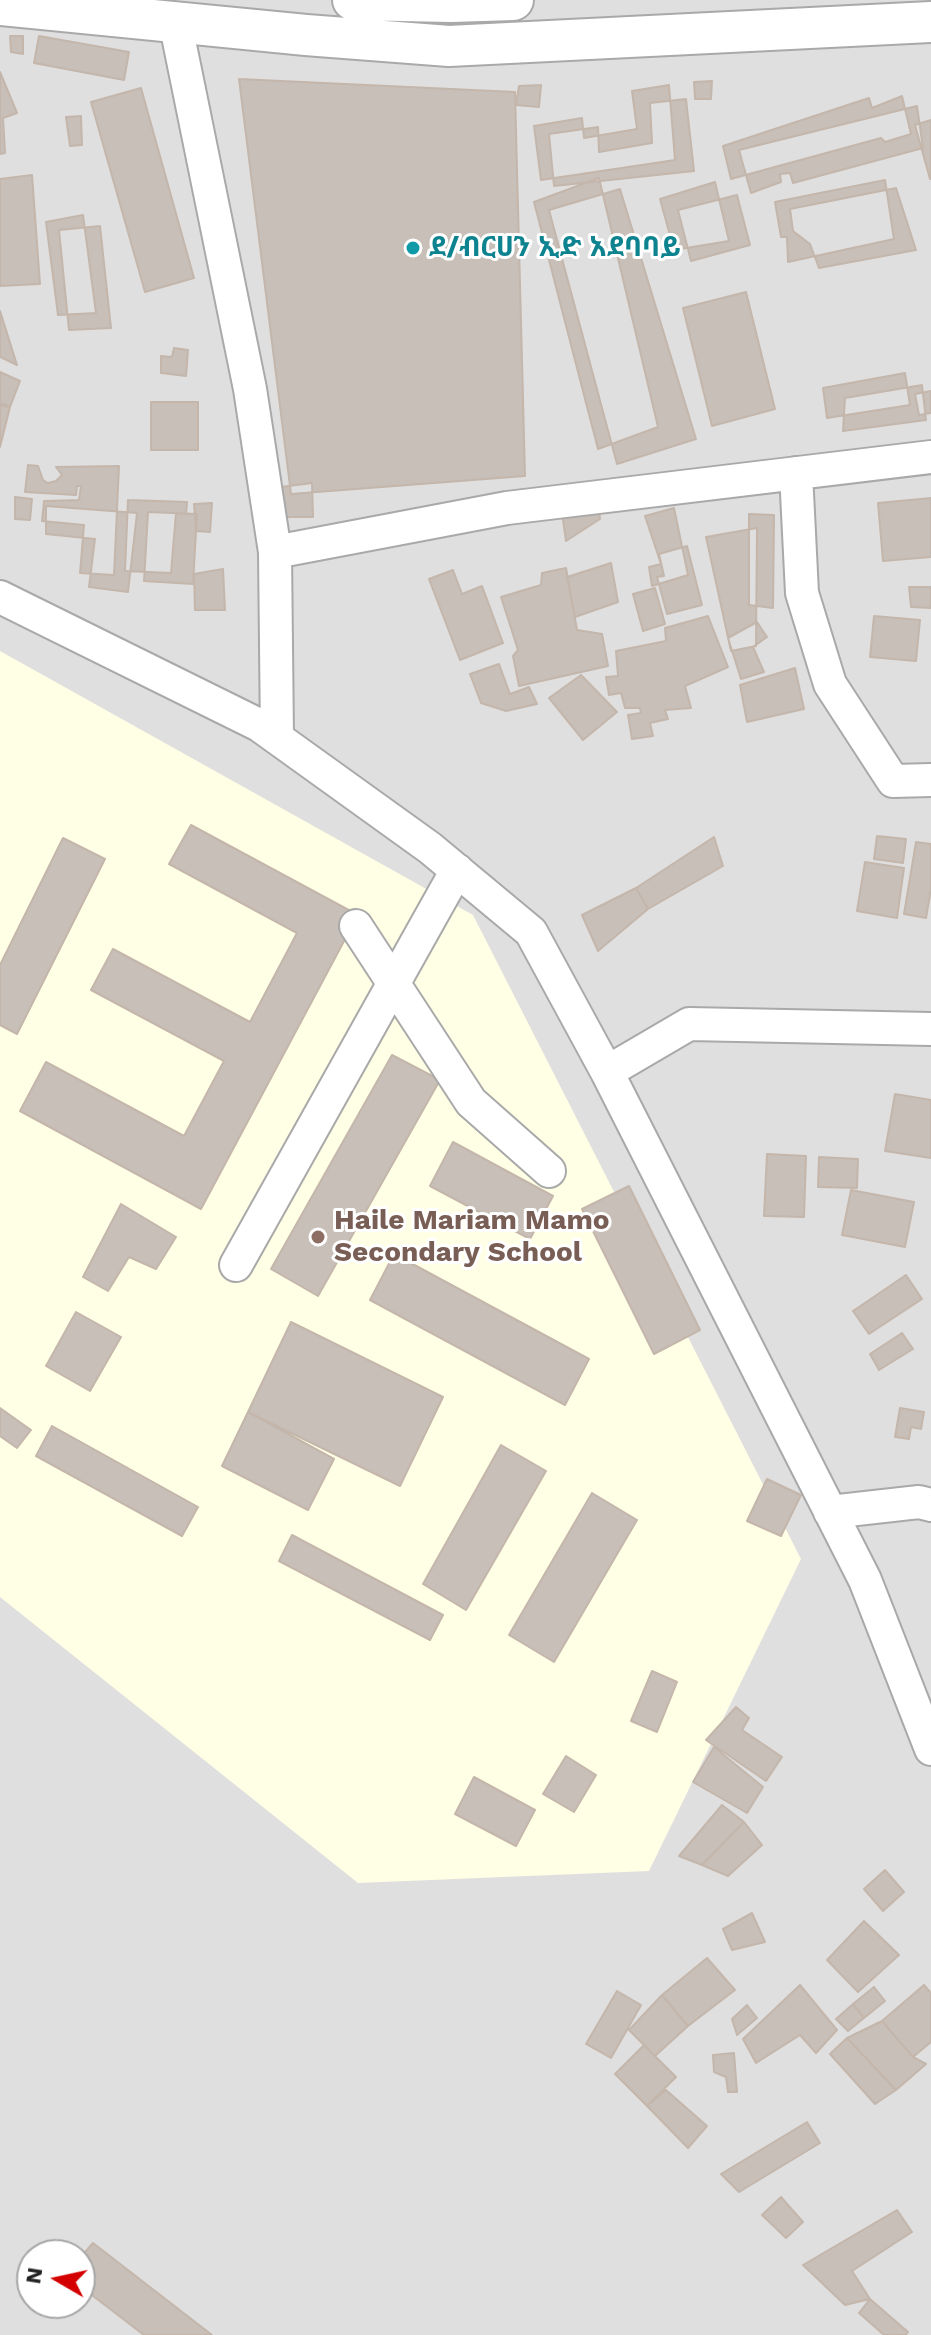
<!DOCTYPE html>
<html>
<head>
<meta charset="utf-8">
<style>
  body { margin:0 }
  #map { position:relative; width:931px; height:2335px; overflow:hidden; background:#f2efe9; font-family:"Work Sans",sans-serif }
  canvas { display:block }
  .north { position:absolute; left:16px; top:2239px; width:80px; height:80px; box-sizing:border-box; background:#fff; border:2px solid #a7a7a7; border-radius:50%; rotate:279deg; font-size:22px; font-weight:700; line-height:32px; text-align:center; color:#222 }
  .north::after { content:''; display:block; margin:auto; width:28px; height:36px; background:#d40000; clip-path:polygon(50% 0,100% 100%,50% 72%,0 100%) }
</style>
</head>
<body>
<div id="map">
<canvas width="931" height="2335"></canvas>
<div class="north">N</div>
</div>
<script>
const ctx = document.querySelector('canvas').getContext('2d');
ctx.lineJoin = 'round';
function fill(path, color) { ctx.fillStyle = color; ctx.fill(path, 'evenodd'); }
const shape = rows => new Path2D(rows.map(r => 'M' + r).join(''));
function strokePath(path, color, width, dash) { ctx.strokeStyle = color; ctx.lineWidth = width; ctx.lineCap = dash ? 'butt' : 'round'; ctx.setLineDash(dash || []); ctx.stroke(path); }
function write(font, color, halo, rows, align = 'center') {
  ctx.font = font + ' "Work Sans","Noto Sans Ethiopic",sans-serif'; ctx.lineWidth = 6; ctx.setLineDash([]); ctx.textBaseline = 'middle'; ctx.strokeStyle = halo; ctx.fillStyle = color; for (const [text, x, y, turn = 0] of rows) {
    ctx.save(); ctx.translate(x, y); ctx.rotate((+turn || 0) * Math.PI / 180); ctx.textAlign = isNaN(turn) ? turn : align; if (halo) ctx.strokeText(text, 0, 0); ctx.fillText(text, 0, 0); ctx.restore();
  }
}
fill(shape([
  [0,0,931,0,931,2335,0,2335],
  [32,2255,80,2255,80,2303,32,2303]
]), '#e0dfdf');
fill(shape([
  [0,651,473,915,801,1559,649,1871,358,1883,0,1597]
]), '#ffffe5');
const building = shape([
  [10,36,23,36,23,54,11,52,10,36],
  [39,36,129,52,124,80,34,63,39,36],
  [0,72,17,113,3,118,5,153,0,154,0,72],
  [239,79,515,92,525,476,291,494,239,79],
  [712,81,711,99,695,99,694,82,712,81],
  [541,85,539,107,516,105,519,86,541,85],
  [669,85,675,160,541,180,534,126,582,118,584,138,637,129,632,91,669,85],
  [141,88,194,278,145,292,91,102,141,88],
  [902,96,911,134,885,142,881,138,731,179,723,146,869,98,872,108,902,96],
  [686,99,694,171,554,186,549,134,598,127,599,152,652,143,650,103,686,99],
  [917,106,923,148,793,183,790,173,780,174,781,182,751,193,739,150,917,106],
  [81,116,82,145,70,146,66,117,81,116],
  [931,120,931,178,930,179,915,125,931,120],
  [32,175,40,284,0,286,0,179,32,175],
  [599,178,658,427,598,449,534,202,599,178],
  [885,180,894,239,788,262,787,237,781,237,775,202,885,180],
  [715,182,729,241,674,250,660,199,715,182],
  [896,188,916,250,819,268,810,244,793,231,790,209,896,188],
  [620,189,696,439,617,464,549,210,620,189],
  [737,195,750,245,691,261,678,210,737,195],
  [83,215,96,313,58,315,46,222,83,215],
  [100,226,111,328,69,330,59,230,100,226],
  [746,292,775,409,712,426,683,308,746,292],
  [0,311,17,365,0,357,0,311],
  [174,348,188,350,186,376,161,373,161,356,172,357,174,348],
  [0,372,20,381,10,407,0,403,0,372],
  [905,373,910,405,827,418,823,388,905,373],
  [922,385,926,420,843,431,845,398,922,385],
  [931,391,931,413,919,415,915,394,931,391],
  [151,402,198,402,198,450,151,450,151,402],
  [0,405,10,407,0,447,0,405],
  [28,465,38,466,43,480,48,483,56,481,62,475,56,467,119,466,114,575,80,573,84,525,42,521,44,501,79,500,81,486,77,486,76,495,25,492,28,465],
  [312,483,313,517,285,517,281,487,312,483],
  [15,497,32,499,30,520,15,519,15,497],
  [931,498,931,557,883,561,878,503,931,498],
  [128,500,187,502,186,514,176,513,171,573,125,571,128,500],
  [212,503,210,532,196,531,194,504,212,503],
  [598,505,600,519,566,541,562,513,598,505],
  [46,506,137,513,128,592,89,587,95,539,46,534,46,506],
  [674,508,688,575,652,586,649,567,661,564,645,516,674,508],
  [148,512,197,514,193,584,144,581,148,512],
  [749,514,774,515,773,608,749,605,749,514],
  [757,528,756,646,731,651,706,537,757,528],
  [687,546,702,605,667,614,657,577,664,576,659,554,687,546],
  [611,563,618,602,575,617,567,577,611,563],
  [566,568,577,630,602,634,608,666,519,686,513,656,518,650,501,597,541,585,542,573,566,568],
  [223,569,225,610,195,610,194,574,223,569],
  [453,570,462,594,482,586,503,643,460,660,429,579,453,570],
  [909,587,931,587,931,608,911,607,909,587],
  [655,588,665,624,643,631,633,594,655,588],
  [708,616,728,667,685,686,691,708,665,710,668,719,650,723,653,736,632,739,628,715,641,713,640,708,625,708,621,693,609,695,606,677,618,676,616,651,666,641,665,628,708,616],
  [874,616,920,620,916,661,870,657,874,616],
  [757,622,767,637,753,647,764,672,741,679,728,638,757,622],
  [499,664,510,694,529,687,537,704,506,711,481,703,470,674,499,664],
  [795,668,804,709,747,722,740,685,795,668],
  [581,675,617,712,583,740,549,698,581,675],
  [191,825,358,915,201,1209,20,1111,46,1062,184,1136,224,1061,91,990,113,949,250,1022,297,933,169,864,191,825],
  [877,836,906,839,903,863,874,859,877,836],
  [714,837,723,866,648,909,636,888,714,837],
  [63,838,105,859,17,1034,0,1025,0,965,63,838],
  [916,842,931,844,931,889,926,918,904,914,916,842],
  [865,862,904,868,897,918,857,911,865,862],
  [636,888,648,909,598,951,582,915,636,888],
  [392,1055,440,1080,318,1296,271,1269,392,1055],
  [895,1094,931,1100,931,1158,885,1151,895,1094],
  [453,1142,553,1196,530,1239,430,1186,453,1142],
  [767,1154,806,1156,804,1217,764,1216,767,1154],
  [819,1157,858,1159,857,1188,818,1187,819,1157],
  [629,1186,700,1330,654,1354,582,1209,629,1186],
  [851,1190,914,1202,905,1247,842,1235,851,1190],
  [121,1204,176,1237,156,1269,129,1257,108,1291,83,1277,121,1204],
  [394,1254,589,1359,565,1405,370,1300,394,1254],
  [906,1275,922,1299,869,1334,853,1311,906,1275],
  [76,1312,121,1337,90,1391,46,1366,76,1312],
  [291,1322,443,1397,400,1486,248,1412,291,1322],
  [902,1333,913,1349,879,1370,870,1354,902,1333],
  [0,1408,31,1430,17,1448,0,1436,0,1408],
  [900,1408,924,1412,921,1429,911,1427,909,1439,895,1437,900,1408],
  [248,1412,334,1459,308,1510,222,1466,248,1412],
  [52,1426,198,1507,182,1536,36,1456,52,1426],
  [501,1445,546,1471,466,1610,423,1584,501,1445],
  [767,1479,801,1495,781,1536,747,1521,767,1479],
  [592,1493,637,1520,554,1662,509,1635,592,1493],
  [292,1535,443,1615,430,1640,279,1561,292,1535],
  [652,1671,677,1682,657,1732,631,1721,652,1671],
  [736,1707,749,1718,742,1730,782,1757,766,1781,706,1740,736,1707],
  [714,1747,763,1787,747,1813,693,1782,714,1747],
  [566,1756,596,1775,574,1812,543,1794,566,1756],
  [474,1777,535,1810,516,1846,455,1814,474,1777],
  [722,1805,744,1822,702,1865,679,1856,722,1805],
  [744,1822,762,1845,728,1876,702,1865,744,1822],
  [885,1870,904,1892,883,1911,864,1889,885,1870],
  [752,1913,765,1942,732,1950,723,1929,752,1913],
  [864,1921,899,1955,858,1992,827,1960,864,1921],
  [707,1958,735,1990,688,2026,662,1995,707,1958],
  [800,1985,837,2030,816,2053,800,2035,756,2063,743,2039,800,1985],
  [924,1985,931,1993,931,2042,913,2057,882,2021,924,1985],
  [874,1987,885,2001,864,2018,853,2004,874,1987],
  [617,1991,641,2005,611,2058,586,2044,617,1991],
  [662,1995,688,2026,655,2056,629,2030,662,1995],
  [853,2004,864,2018,848,2031,836,2019,853,2004],
  [747,2005,757,2018,737,2035,732,2019,747,2005],
  [882,2021,913,2057,926,2064,896,2090,847,2038,882,2021],
  [847,2038,896,2090,875,2104,830,2054,847,2038],
  [644,2045,676,2077,647,2106,615,2074,644,2045],
  [734,2053,737,2092,728,2092,726,2077,714,2072,713,2055,734,2053],
  [666,2090,707,2126,688,2148,647,2106,666,2090],
  [807,2122,820,2143,739,2192,721,2174,807,2122],
  [781,2197,803,2222,786,2238,762,2215,781,2197],
  [897,2210,912,2232,852,2271,870,2299,845,2305,803,2265,897,2210],
  [93,2243,212,2335,144,2335,80,2286,80,2258,93,2243],
  [870,2299,908,2332,906,2335,884,2335,859,2313,870,2299]
]);
fill(building, '#c7bfb8');
strokePath(building, '#c4b6ab', 2);
const minor = shape([
  [175,21,250,389,275,552],
  [796,473,802,593,830,684,893,781,931,780],
  [0,597,259,725,430,848,531,932,607,1072,865,1580,931,1749],
  [277,738,275,552,507,508,931,457],
  [356,926,471,1102,549,1171],
  [607,1072,689,1024,931,1029],
  [236,1265,457,870],
  [830,1512,919,1502,931,1505]
]);
const tertiary = shape([
  [353,0,451,2,513,0],
  [0,5,306,35,449,46,931,22]
]);
strokePath(minor, '#a9a9a9', 36);
strokePath(tertiary, '#a9a9a9', 44);
strokePath(minor, '#fff', 32);
strokePath(tertiary, '#fff', 40);
for (const [x, y, r, color] of [
  [413,248,8,"#0f9aa8"],
  [318,1237,8,"#8d6e63"]
]) { const dot = new Path2D(); dot.arc(x, y, r, 0, 2 * Math.PI); ctx.fillStyle = color; ctx.fill(dot); strokePath(dot, '#fff', 3); }
write('bold 28px', '#0d838f', '#fff', [
  ["ደ/ብርሀን ኢድ አደባባይ",429,248]
], 'left');
write('bold 28px', '#785e54', '#fff', [
  ["Haile Mariam Mamo",334,1221],
  ["Secondary School",334,1253]
], 'left');
</script>
</body>
</html>
